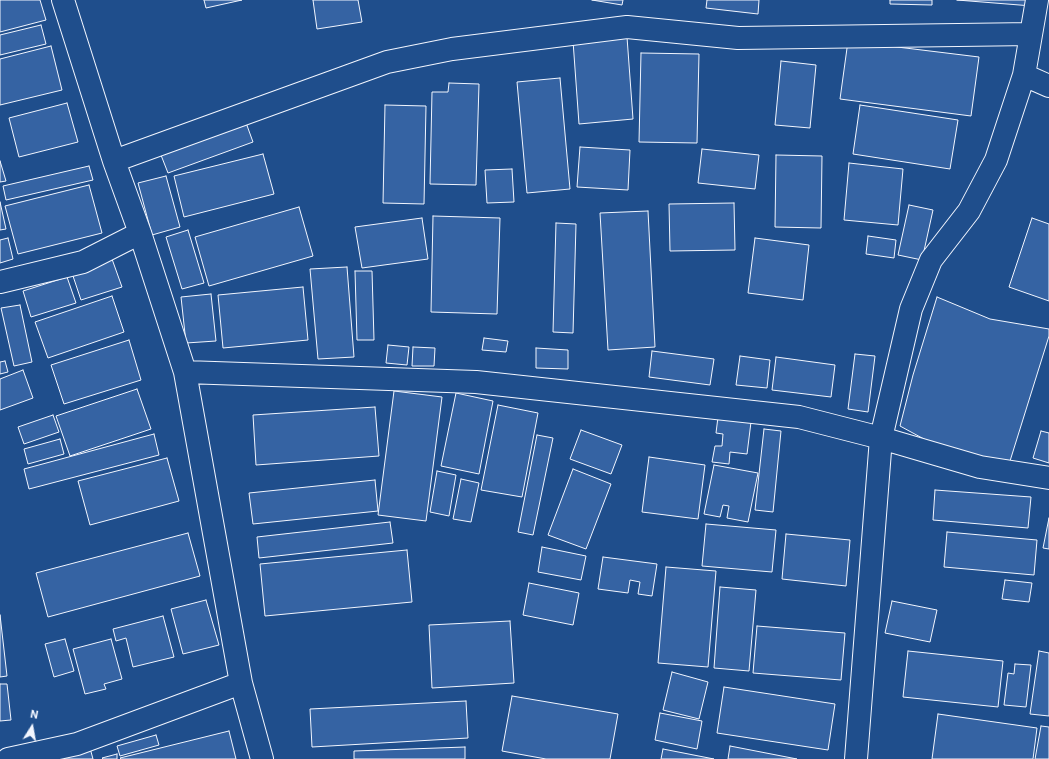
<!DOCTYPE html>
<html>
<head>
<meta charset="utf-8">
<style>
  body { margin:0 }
  #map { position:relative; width:1049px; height:759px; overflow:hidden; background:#1f4e8c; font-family:Roboto,sans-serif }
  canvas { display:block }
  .north { position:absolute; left:12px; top:707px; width:40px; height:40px; -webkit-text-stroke:3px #1f4e8c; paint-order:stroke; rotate:11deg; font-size:11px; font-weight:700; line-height:16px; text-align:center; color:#f2f6ff }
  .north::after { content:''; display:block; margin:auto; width:14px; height:18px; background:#f2f6ff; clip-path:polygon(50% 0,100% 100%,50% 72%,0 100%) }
</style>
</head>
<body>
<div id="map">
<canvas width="1049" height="759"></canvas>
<div class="north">N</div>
</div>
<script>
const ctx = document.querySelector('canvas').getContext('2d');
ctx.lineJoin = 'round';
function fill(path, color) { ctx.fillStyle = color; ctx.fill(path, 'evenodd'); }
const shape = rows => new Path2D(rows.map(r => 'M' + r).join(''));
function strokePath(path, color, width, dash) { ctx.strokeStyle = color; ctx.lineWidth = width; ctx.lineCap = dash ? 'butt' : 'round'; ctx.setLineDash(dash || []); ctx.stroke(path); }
const building = shape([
  [0,0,40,0,46,20,0,32,0,0],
  [204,0,242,0,206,8,204,0],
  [313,0,358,0,362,22,317,29,313,0],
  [592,0,623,0,622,5,592,0],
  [707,0,759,0,758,14,706,8,707,0],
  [890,0,932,0,932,5,890,4,890,0],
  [957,0,1032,0,1032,6,957,0],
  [41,25,46,44,0,55,0,35,41,25],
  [627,37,633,119,579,124,573,41,627,37],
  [848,41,979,57,971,116,840,99,848,41],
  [51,46,62,90,0,105,0,59,51,46],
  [641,53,699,54,697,143,639,142,641,53],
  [781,61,816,65,810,128,775,125,781,61],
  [560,78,570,189,527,193,517,82,560,78],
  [449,83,479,84,476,185,430,184,432,92,448,92,449,83],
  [67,103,78,142,19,157,9,118,67,103],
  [385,105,426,106,424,204,383,203,385,105],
  [860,105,958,120,950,169,853,154,860,105],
  [245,120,253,142,168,173,159,150,245,120],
  [580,147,630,150,628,190,577,187,580,147],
  [702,149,759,155,755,189,698,183,702,149],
  [263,154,274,194,184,217,174,176,263,154],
  [776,155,822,156,821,228,775,227,776,155],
  [0,161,6,181,0,182,0,161],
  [849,163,903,169,898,225,844,220,849,163],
  [89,166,93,180,6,200,3,186,89,166],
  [512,169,514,202,487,203,485,170,512,169],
  [166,176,180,227,152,235,138,183,166,176],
  [89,185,102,233,18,254,5,206,89,185],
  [0,202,6,229,0,230,0,202],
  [734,203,735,250,670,251,669,204,734,203],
  [909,205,933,210,922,260,898,255,909,205],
  [299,207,313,256,209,286,195,237,299,207],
  [648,211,655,347,608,350,600,213,648,211],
  [433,216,500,218,497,314,431,312,433,216],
  [422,218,428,259,362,268,355,227,422,218],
  [1032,218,1049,224,1049,301,1009,287,1032,218],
  [556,223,576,224,573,333,553,332,556,223],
  [188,230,204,283,182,289,166,237,188,230],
  [868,236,896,240,894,258,866,254,868,236],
  [8,238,13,259,0,263,0,240,8,238],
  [755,238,809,245,803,300,748,293,755,238],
  [112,259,122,287,81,300,72,273,112,259],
  [347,267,354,357,318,359,310,269,347,267],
  [355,271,372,271,374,340,357,340,355,271],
  [67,277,76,303,31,317,23,291,67,277],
  [303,287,308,340,223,348,218,295,303,287],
  [211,294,216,341,186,343,181,297,211,294],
  [112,296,124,332,48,358,35,322,112,296],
  [937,297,990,319,1049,329,1049,336,1010,461,946,451,900,426,913,375,937,297],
  [20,305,32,362,14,366,1,308,20,305],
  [484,338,508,341,506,352,482,350,484,338],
  [129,340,141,380,64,404,51,365,129,340],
  [388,345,409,347,407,365,386,363,388,345],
  [413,347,435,348,434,366,412,366,413,347],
  [536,348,568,350,568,369,536,368,536,348],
  [652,351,714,359,710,385,649,377,652,351],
  [855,354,875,356,868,412,848,409,855,354],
  [740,356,770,360,767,388,736,385,740,356],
  [776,357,835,365,831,397,772,390,776,357],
  [5,361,8,372,0,374,0,362,5,361],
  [23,370,33,398,0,410,0,379,23,370],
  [137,389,151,429,70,456,56,416,137,389],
  [394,391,442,397,426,521,378,515,394,391],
  [456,393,493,401,479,474,441,466,456,393],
  [498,405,538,413,522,497,481,490,498,405],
  [375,407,379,456,256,465,253,415,375,407],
  [53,415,59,432,24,444,18,427,53,415],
  [718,417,751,422,747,454,730,452,729,464,712,462,715,446,722,446,723,434,716,433,718,417],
  [764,429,781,431,773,512,755,510,764,429],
  [581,430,622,445,611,474,570,459,581,430],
  [1041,431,1049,433,1049,463,1033,458,1041,431],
  [154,434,159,455,29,489,24,469,154,434],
  [537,435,553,438,533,535,518,532,537,435],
  [60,439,64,454,28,464,24,449,60,439],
  [649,457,705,465,698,519,642,512,649,457],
  [167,458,179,501,90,525,78,481,167,458],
  [714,465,758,473,748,522,727,518,729,506,723,505,720,517,704,514,714,465],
  [573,469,611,484,586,549,548,535,573,469],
  [437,471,456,475,449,516,430,512,437,471],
  [461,479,479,483,471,522,453,519,461,479],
  [375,480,378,511,253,524,249,493,375,480],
  [935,490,1031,497,1028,528,933,520,935,490],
  [1049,518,1049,549,1043,548,1049,518],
  [390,522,393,543,259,558,257,537,390,522],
  [706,524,776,530,772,572,702,566,706,524],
  [947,532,1037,540,1034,575,944,567,947,532],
  [188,533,200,576,48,617,36,573,188,533],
  [786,534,850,540,846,586,782,579,786,534],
  [542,547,586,556,581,580,538,572,542,547],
  [407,550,412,602,265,616,260,564,407,550],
  [603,557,657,564,652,596,638,594,640,582,630,580,628,593,598,589,603,557],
  [666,567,716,571,708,667,658,663,666,567],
  [1005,580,1032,583,1029,602,1002,599,1005,580],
  [529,583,579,593,573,625,523,615,529,583],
  [720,587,756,590,749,671,714,668,720,587],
  [206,600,219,645,183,654,171,609,206,600],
  [892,601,937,610,930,642,885,633,892,601],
  [0,615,7,676,0,677,0,615],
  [163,616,174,657,133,667,126,638,116,641,113,629,163,616],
  [510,621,514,683,432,688,429,625,510,621],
  [757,626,845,633,841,680,753,673,757,626],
  [65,639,74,671,54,677,45,644,65,639],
  [111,639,122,679,104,684,106,689,85,694,73,649,111,639],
  [908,651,1003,661,998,707,903,697,908,651],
  [1039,651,1049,653,1049,716,1030,714,1039,651],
  [1015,664,1031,665,1026,707,1004,705,1008,673,1014,674,1015,664],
  [672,672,708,682,699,719,663,710,672,672],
  [0,684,7,684,11,720,0,721,0,684],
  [724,687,835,704,828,750,717,733,724,687],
  [512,696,618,714,610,759,546,759,502,751,512,696],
  [466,701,468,738,312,747,310,709,466,701],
  [660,713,702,721,697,749,655,740,660,713],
  [938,714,1037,728,1033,759,932,759,938,714],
  [1041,726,1049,727,1049,759,1035,759,1041,726],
  [229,731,236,759,121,759,120,758,229,731],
  [156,735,159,745,120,756,117,746,156,735],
  [730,746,797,759,728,759,730,746],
  [465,747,465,759,354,759,354,751,465,747],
  [90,748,93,759,47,759,90,748],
  [663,749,714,759,661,759,663,749],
  [117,754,117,759,103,759,102,758,117,754]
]);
fill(building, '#3563a3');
strokePath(building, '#f2f6ff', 1);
const street = shape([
  [63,0,114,161,140,233,185,372,241,683,262,759],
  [1024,75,1049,86],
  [114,161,387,62,452,49,627,27,738,38,1031,34],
  [0,282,83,262,140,233],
  [185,372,476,382,799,417,881,438,980,467,1049,478],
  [8,759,77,744,241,683],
  [856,759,881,438,911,309,931,260,969,211,996,160,1024,75,1037,0]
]);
strokePath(street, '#f2f6ff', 24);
strokePath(street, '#1f4e8c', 22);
</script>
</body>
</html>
